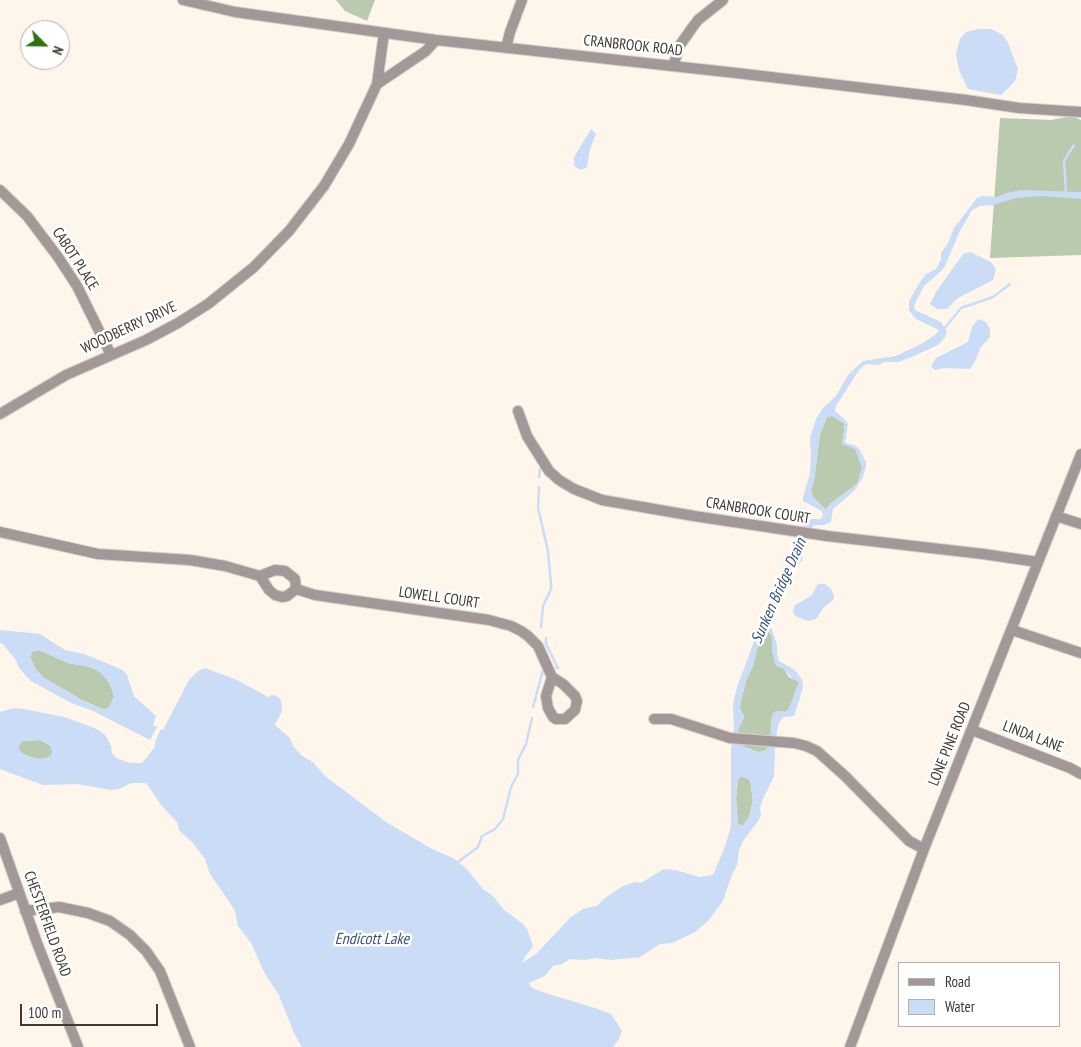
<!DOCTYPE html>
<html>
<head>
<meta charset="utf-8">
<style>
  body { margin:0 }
  #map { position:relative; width:1081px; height:1047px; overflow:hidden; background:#fef5eb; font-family:"PT Sans Narrow",sans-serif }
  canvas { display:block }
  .legend { position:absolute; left:898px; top:962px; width:162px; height:65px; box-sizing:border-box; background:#fff; border:1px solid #b2b0ad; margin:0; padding:6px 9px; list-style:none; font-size:15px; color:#3f3932 }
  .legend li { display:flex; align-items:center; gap:10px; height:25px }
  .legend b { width:25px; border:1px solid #b2b0ad }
  .north { position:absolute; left:20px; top:20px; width:50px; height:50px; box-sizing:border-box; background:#fff; border:1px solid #b2b0ad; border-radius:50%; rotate:113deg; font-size:14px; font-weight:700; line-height:20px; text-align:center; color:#3f3932 }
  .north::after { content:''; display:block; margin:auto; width:18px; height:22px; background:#2f710c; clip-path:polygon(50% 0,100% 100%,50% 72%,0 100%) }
  .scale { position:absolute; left:20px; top:1004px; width:138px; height:22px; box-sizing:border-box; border:2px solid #3f3932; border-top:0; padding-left:6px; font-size:15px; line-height:18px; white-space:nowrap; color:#3f3932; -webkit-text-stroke:4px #fff; paint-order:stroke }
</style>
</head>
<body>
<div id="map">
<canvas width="1081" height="1047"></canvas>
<ul class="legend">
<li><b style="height:6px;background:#a29897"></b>Road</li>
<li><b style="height:14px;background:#cadcf6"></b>Water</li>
</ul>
<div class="north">N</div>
<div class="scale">100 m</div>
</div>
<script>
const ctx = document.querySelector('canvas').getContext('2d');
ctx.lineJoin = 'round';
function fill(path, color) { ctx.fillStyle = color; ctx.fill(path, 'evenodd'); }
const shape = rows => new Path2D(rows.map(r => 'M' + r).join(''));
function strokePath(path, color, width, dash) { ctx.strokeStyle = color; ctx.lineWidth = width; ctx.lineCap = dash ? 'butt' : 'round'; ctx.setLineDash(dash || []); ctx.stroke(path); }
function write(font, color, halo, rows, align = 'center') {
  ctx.font = font + ' "PT Sans Narrow",sans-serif'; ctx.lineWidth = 5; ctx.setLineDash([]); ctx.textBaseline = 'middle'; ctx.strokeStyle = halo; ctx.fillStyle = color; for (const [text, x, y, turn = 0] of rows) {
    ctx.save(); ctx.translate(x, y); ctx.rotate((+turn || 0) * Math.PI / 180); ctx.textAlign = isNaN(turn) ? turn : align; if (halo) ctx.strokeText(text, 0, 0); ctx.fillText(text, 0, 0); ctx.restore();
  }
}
fill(shape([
  [336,0,375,0,367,21,345,11],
  [1072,116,1081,120,1081,255,990,258,1000,118,1051,120],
  [832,416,845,424,842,444,854,448,857,450,862,468,857,484,831,503,826,510,813,497,811,490,814,480,820,434,827,417],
  [765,630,769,632,772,636,772,651,776,665,784,669,789,677,799,682,789,709,785,712,776,711,770,745,765,751,759,752,742,746,738,734,738,728,744,717,740,708,741,700,747,678,753,666,758,645],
  [39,650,68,663,90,667,100,672,108,681,113,692,114,697,109,707,105,710,82,700,44,678,36,670,30,657,32,652],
  [40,740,50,745,53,752,50,757,41,759,30,757,22,753,18,748,22,741],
  [742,776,750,780,753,800,749,817,742,826,738,824,736,799,738,779]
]), '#b9caaf');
fill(shape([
  [979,29,991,29,1003,35,1008,43,1018,69,1015,81,1001,95,968,89,959,70,956,54,960,39,966,32],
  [591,129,596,134,590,149,587,167,581,170,574,166,574,157],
  [1021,190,1081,192,1081,199,1042,196,1016,198,993,205,980,206,972,210,959,233,945,266,941,271,924,286,914,305,915,310,941,322,947,332,945,337,938,345,907,359,898,362,884,362,879,365,866,364,859,370,836,406,835,410,836,412,843,418,848,424,845,443,854,445,859,449,866,462,866,467,862,479,854,491,833,509,831,522,824,525,814,525,809,531,804,543,802,561,794,568,769,622,777,644,777,653,779,661,795,670,802,680,803,688,794,716,783,717,778,725,775,744,774,776,762,801,760,808,761,815,758,821,743,841,739,850,737,865,731,877,723,901,708,921,695,932,672,943,660,944,640,957,611,960,595,958,585,960,570,959,562,964,553,966,545,976,529,983,531,987,539,991,598,1009,611,1014,622,1031,619,1039,613,1047,302,1047,294,1033,279,995,265,974,251,943,238,926,235,911,232,906,210,874,205,859,193,843,179,830,177,822,161,805,148,785,145,783,131,783,119,789,111,790,78,784,43,785,0,769,0,712,14,708,24,709,64,717,97,729,106,736,111,746,112,753,118,759,131,763,142,763,155,747,155,742,161,729,163,730,189,680,198,671,205,668,237,680,268,697,273,695,278,697,281,700,282,711,275,725,290,738,293,746,302,756,313,762,325,776,386,822,432,849,453,858,466,868,483,889,493,896,503,909,523,924,527,929,533,946,525,957,522,963,536,954,571,917,583,909,597,906,605,898,623,886,635,882,641,883,664,869,676,870,699,877,713,875,724,849,731,827,731,750,734,730,733,704,737,687,763,618,776,594,799,545,804,522,811,519,821,519,823,515,822,511,803,501,803,498,810,473,811,455,810,438,816,419,823,408,836,396,848,375,863,361,896,356,923,343,935,335,939,330,916,319,909,310,909,301,920,282,926,274,936,269,941,260,941,253,948,243,954,228,977,198,982,196,997,197,1006,193],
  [832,416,845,424,842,444,855,449,862,468,857,484,831,503,826,510,813,497,811,490,814,480,820,434,827,417],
  [765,630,769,632,772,636,772,651,775,664,784,669,793,679,799,682,789,709,785,712,776,711,773,713,771,720,770,745,765,751,759,752,742,746,738,733,739,728,744,718,740,708,741,700,747,678,753,666,758,645],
  [40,740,50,746,52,752,50,757,41,759,30,757,22,753,18,748,22,741],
  [742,776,750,780,753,800,749,817,742,826,738,824,736,799,738,779],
  [970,252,991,262,996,269,993,280,958,298,947,309,937,309,930,304,936,292,963,254],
  [978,319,986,322,990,329,990,337,981,347,975,361,970,369,944,368,935,370,931,366,936,358,968,342,972,327],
  [818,584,825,584,831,589,834,595,834,599,824,607,816,619,808,621,795,616,793,611,795,605,811,596],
  [0,630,40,634,65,650,84,654,123,670,127,675,134,696,156,716,153,725,157,727,150,740,91,710,73,704,31,681,19,668,16,660,3,644,0,643],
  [39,650,68,663,90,667,100,672,108,681,113,692,114,697,109,707,105,710,82,700,44,678,36,670,30,657,32,652]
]), '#cadcf6');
strokePath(shape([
  [1066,193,1064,161,1074,145],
  [943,330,961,308,993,297,1010,284],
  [539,477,540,469],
  [539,487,538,508,548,551,551,584,551,589,543,606,541,627],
  [546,638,546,644,558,668,556,668],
  [533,707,543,670],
  [458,862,478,847,482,836,495,829,503,819,511,787,518,774,518,760,526,744,532,718]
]), '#cadcf6', 2.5);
const minor = shape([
  [183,0,235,12,436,40,736,73,966,100,1019,108,1081,112],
  [506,48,510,32,522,0],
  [673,66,680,45,692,28,698,20,723,0],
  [377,84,384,33],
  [0,190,27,216,58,257,77,286,111,355],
  [518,411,527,436,549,471,559,480,574,489,602,500,694,516,827,536,983,554,1038,562],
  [0,414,66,375,146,340,178,323,208,304,254,267,289,231,324,186,349,144,377,84,426,51,436,40],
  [1056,516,1081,524],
  [0,532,98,554,190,560,225,566,260,576,269,590,275,595,282,597,287,596,296,589],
  [260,576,275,570,285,571,295,579,296,589],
  [296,589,315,595,489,620,511,626,521,631,528,636,538,646,552,677,563,684,575,696,577,701,575,710,565,719,556,719,553,717,548,708,546,696,552,677],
  [1012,630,1081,653],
  [654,719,671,719,730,738,794,743,806,746,817,751,845,776,909,841,924,849],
  [972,730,1070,768,1081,774],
  [0,838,37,943,78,1047],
  [0,900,19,893],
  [25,911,59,907,88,913,110,921,130,935,146,951,160,971,190,1047],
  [850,1047,924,849,1081,454]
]);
strokePath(minor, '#d8cfc6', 12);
strokePath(minor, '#a29897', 10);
write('15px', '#3f3932', '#fff', [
  ["CRANBROOK ROAD",633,46,6],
  ["CABOT PLACE",75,259,57],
  ["WOODBERRY DRIVE",129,328,-25],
  ["CRANBROOK COURT",758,511,9],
  ["LOWELL COURT",439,598,8],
  ["LINDA LANE",1033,737,21],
  ["LONE PINE ROAD",950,744,-68],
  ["CHESTERFIELD ROAD",47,924,70]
]);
write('italic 16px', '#3a537a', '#fff', [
  ["Sunken Bridge Drain",779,591,-66],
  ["Endicott Lake",372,939]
]);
</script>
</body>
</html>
